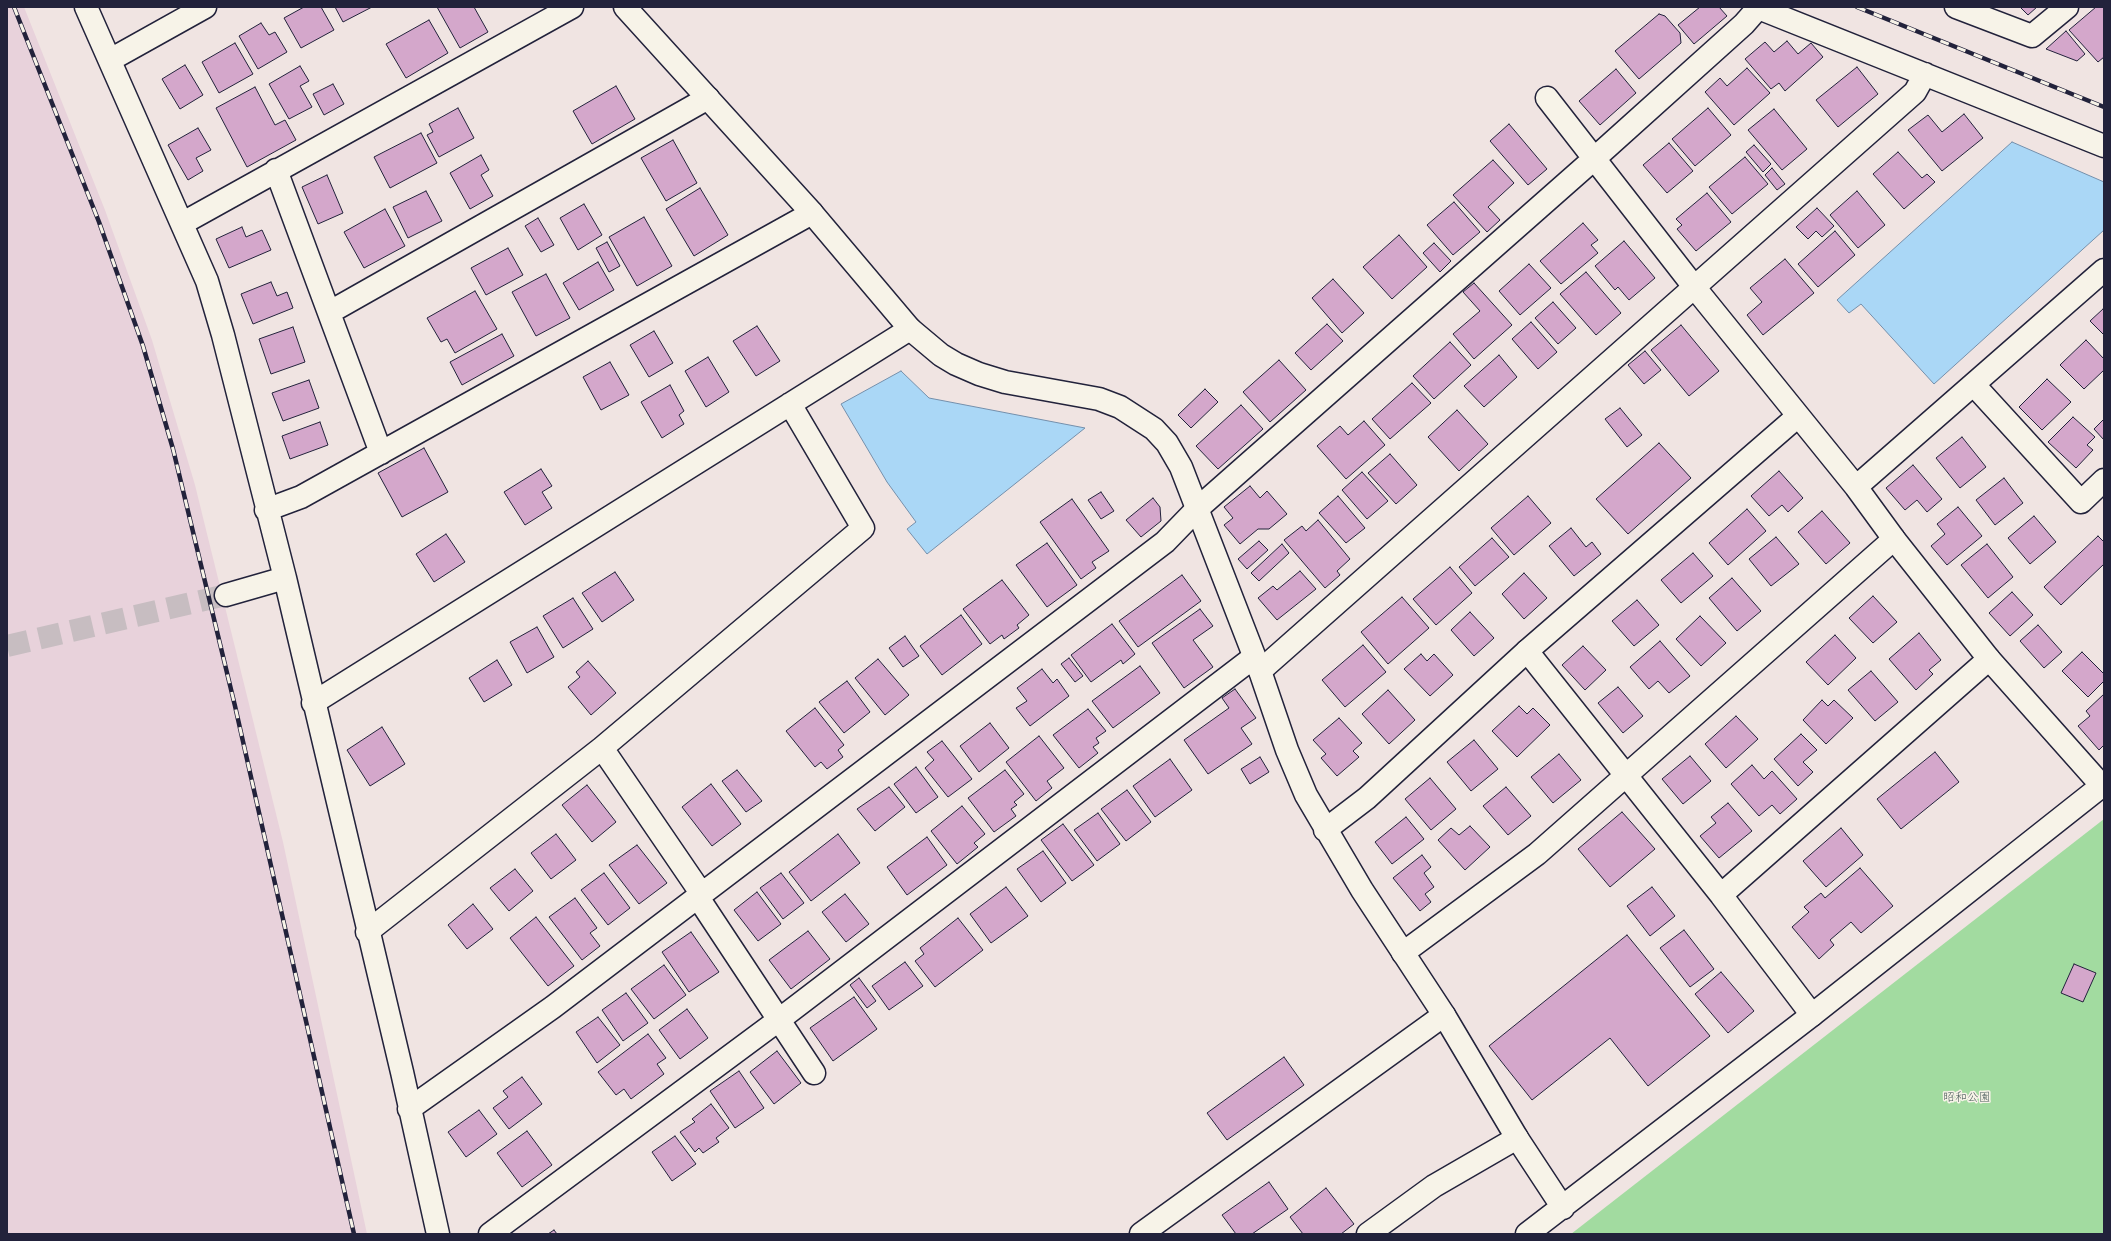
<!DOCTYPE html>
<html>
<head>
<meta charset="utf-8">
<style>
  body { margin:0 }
  #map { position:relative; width:2111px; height:1241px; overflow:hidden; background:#f0e4e2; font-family:"Balsamiq Sans",sans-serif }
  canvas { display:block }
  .frame { position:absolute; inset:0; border:8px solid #22223b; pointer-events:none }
</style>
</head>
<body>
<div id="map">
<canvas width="2111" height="1241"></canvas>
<div class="frame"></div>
</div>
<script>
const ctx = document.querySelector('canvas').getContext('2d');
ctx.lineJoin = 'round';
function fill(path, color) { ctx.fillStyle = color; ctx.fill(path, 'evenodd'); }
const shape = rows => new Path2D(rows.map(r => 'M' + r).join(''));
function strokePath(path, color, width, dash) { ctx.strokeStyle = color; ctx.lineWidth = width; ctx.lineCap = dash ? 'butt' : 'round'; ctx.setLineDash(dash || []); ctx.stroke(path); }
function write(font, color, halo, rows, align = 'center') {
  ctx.font = font + ' "Balsamiq Sans","Klee One",sans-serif'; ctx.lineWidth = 3; ctx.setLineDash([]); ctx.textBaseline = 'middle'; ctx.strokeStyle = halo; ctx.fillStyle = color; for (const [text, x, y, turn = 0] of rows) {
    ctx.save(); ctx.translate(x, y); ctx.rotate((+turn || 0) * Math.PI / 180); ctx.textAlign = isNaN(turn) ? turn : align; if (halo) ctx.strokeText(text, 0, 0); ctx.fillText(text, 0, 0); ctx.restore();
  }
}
fill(shape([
  [7,7,24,7,105,210,152,340,195,485,283,842,367,1234,7,1234]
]), '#e8d2db');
fill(shape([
  [2104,819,2104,1234,1571,1234]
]), '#a2dba0');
const water = shape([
  [2012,142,2104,182,2104,230,1934,384,1861,304,1849,313,1837,300,2012,142],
  [901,371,929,398,1085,428,927,554,907,529,916,522,887,482,841,404,901,371]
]);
fill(water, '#aad7f6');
strokePath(water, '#748fab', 1);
const building = shape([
  [304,7,321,7,334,30,301,48,284,18,304,7],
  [335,7,372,7,343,22,335,7],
  [437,7,474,7,488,32,460,48,437,7],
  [1700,7,1719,7,1727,16,1694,44,1678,25,1700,7],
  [2020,7,2037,7,2028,15,2020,7],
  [2096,7,2104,7,2104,57,2098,62,2069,30,2096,7],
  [1659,14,1665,16,1680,33,1681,43,1639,79,1615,51,1659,14],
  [429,20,448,53,406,78,386,44,429,20],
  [261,23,269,35,275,32,287,52,258,69,239,36,261,23],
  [2066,31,2085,54,2077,61,2046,49,2066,31],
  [1787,41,1798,54,1811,43,1823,57,1785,91,1779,83,1771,89,1745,59,1765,42,1774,52,1787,41],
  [235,43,253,74,219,93,202,62,235,43],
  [185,65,203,95,180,109,162,79,185,65],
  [300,66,309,81,300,86,312,107,289,119,269,84,300,66],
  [1857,67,1878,94,1838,127,1816,100,1857,67],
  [1747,68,1770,93,1734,125,1705,92,1720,78,1727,86,1747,68],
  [1616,69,1636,93,1600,125,1579,101,1616,69],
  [333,84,344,104,324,115,313,94,333,84],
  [616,86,635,119,592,144,573,111,616,86],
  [255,87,275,125,285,120,296,140,247,167,216,108,255,87],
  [458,108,474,138,439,157,427,135,433,132,429,124,458,108],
  [1708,108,1731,135,1695,166,1672,139,1708,108],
  [1774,109,1807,149,1782,170,1748,130,1774,109],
  [1964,114,1983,138,1942,171,1908,130,1928,115,1942,132,1964,114],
  [1509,124,1547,169,1528,185,1490,141,1509,124],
  [198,128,211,150,196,158,203,171,188,180,168,145,198,128],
  [421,133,437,163,390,188,374,157,421,133],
  [673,140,697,183,666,201,641,158,673,140],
  [1669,143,1693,171,1667,193,1643,165,1669,143],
  [1754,145,1771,164,1763,172,1746,152,1754,145],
  [1898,152,1922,178,1927,174,1935,182,1904,209,1873,174,1898,152],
  [481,155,489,170,481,175,493,196,470,209,450,173,481,155],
  [1745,157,1768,184,1732,214,1709,187,1745,157],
  [1493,160,1514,183,1488,207,1500,220,1487,232,1453,195,1493,160],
  [1772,168,1785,184,1777,190,1765,175,1772,168],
  [327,175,343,213,318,224,302,187,327,175],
  [700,188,728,235,694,256,666,209,700,188],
  [426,191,442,221,408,238,393,207,426,191],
  [1857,191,1885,225,1858,248,1830,215,1857,191],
  [1707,193,1731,222,1696,251,1677,229,1682,225,1676,219,1707,193],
  [1454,202,1480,232,1453,255,1427,225,1454,202],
  [584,204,602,235,578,250,560,218,584,204],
  [1817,208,1834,226,1822,237,1816,231,1808,239,1796,227,1817,208],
  [385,209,405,246,364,268,344,232,385,209],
  [644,217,672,266,637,286,609,237,644,217],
  [538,218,554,245,541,252,525,226,538,218],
  [1583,223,1598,240,1591,245,1598,253,1561,284,1540,261,1583,223],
  [242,227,246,237,262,230,271,250,229,268,216,239,242,227],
  [1835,231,1855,255,1818,287,1798,264,1835,231],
  [1399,235,1427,267,1392,299,1363,267,1399,235],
  [1624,241,1655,278,1629,300,1618,287,1615,290,1595,266,1624,241],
  [607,242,620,266,609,272,596,248,607,242],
  [1434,243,1451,261,1440,272,1423,253,1434,243],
  [508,248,523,275,486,295,471,268,508,248],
  [1785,259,1814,293,1763,335,1747,315,1762,302,1750,288,1785,259],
  [598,262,614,290,579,310,563,283,598,262],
  [1529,264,1551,288,1520,315,1499,291,1529,264],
  [1586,272,1621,313,1596,335,1560,294,1586,272],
  [546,274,570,318,536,336,512,292,546,274],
  [1333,279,1364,313,1342,333,1312,298,1333,279],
  [271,282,277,296,287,292,293,308,253,324,241,294,271,282],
  [1474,283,1512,325,1474,359,1453,334,1480,311,1463,292,1474,283],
  [475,291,497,329,455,353,447,339,441,342,427,318,475,291],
  [1553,302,1576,328,1558,344,1535,318,1553,302],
  [2103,309,2104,309,2104,335,2090,321,2103,309],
  [1531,322,1557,352,1538,369,1512,339,1531,322],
  [1327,324,1343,341,1311,370,1295,353,1327,324],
  [1681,325,1719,371,1689,396,1651,350,1681,325],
  [757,326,780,361,756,376,733,341,757,326],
  [293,327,305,362,271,374,259,339,293,327],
  [654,331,673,363,649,377,630,345,654,331],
  [502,334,514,356,462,385,450,362,502,334],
  [2086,340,2104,359,2104,370,2084,389,2060,365,2086,340],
  [1450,342,1471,365,1434,399,1413,376,1450,342],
  [1645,351,1661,370,1644,384,1628,365,1645,351],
  [1499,355,1517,377,1484,407,1464,386,1499,355],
  [708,357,729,392,706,407,685,371,708,357],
  [1279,360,1306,390,1270,422,1243,392,1279,360],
  [610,362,629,395,601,410,583,377,610,362],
  [2047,379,2071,402,2042,430,2019,407,2047,379],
  [309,380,319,408,283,421,272,393,309,380],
  [1412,383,1431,403,1390,439,1372,419,1412,383],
  [670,385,684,411,679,415,684,424,662,438,641,402,670,385],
  [1205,389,1218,402,1191,428,1178,415,1205,389],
  [1241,405,1263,429,1218,469,1196,446,1241,405],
  [1620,408,1642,435,1627,447,1605,419,1620,408],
  [1457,410,1488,444,1459,471,1428,437,1457,410],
  [2073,417,2095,437,2087,445,2093,450,2076,468,2048,442,2073,417],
  [2104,419,2104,440,2094,429,2104,419],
  [1364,421,1385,445,1346,479,1317,446,1340,426,1348,435,1364,421],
  [320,422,328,445,290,459,282,436,320,422],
  [1962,437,1986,467,1960,488,1936,458,1962,437],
  [1659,443,1691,478,1628,534,1596,499,1659,443],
  [424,448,448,492,402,517,378,473,424,448],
  [1390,454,1417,485,1396,504,1368,473,1390,454],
  [1913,465,1942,499,1927,512,1917,500,1905,510,1886,488,1913,465],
  [541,469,552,486,542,492,552,508,525,525,504,492,541,469],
  [1779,471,1803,498,1788,512,1782,505,1769,516,1751,496,1779,471],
  [1362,472,1388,501,1367,519,1342,490,1362,472],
  [2004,478,2023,503,1995,525,1976,500,2004,478],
  [1250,486,1260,498,1267,491,1287,514,1269,529,1258,529,1240,544,1224,525,1233,518,1224,507,1250,486],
  [1101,492,1114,511,1101,519,1088,500,1101,492],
  [1338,496,1365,528,1346,543,1319,513,1338,496],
  [1528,496,1551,523,1514,555,1491,528,1528,496],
  [1153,498,1160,507,1161,521,1141,537,1126,520,1153,498],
  [1072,499,1109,551,1092,562,1096,568,1081,579,1040,522,1072,499],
  [1958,507,1982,536,1947,565,1931,546,1945,534,1937,524,1958,507],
  [1747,509,1766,531,1728,565,1709,543,1747,509],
  [1822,511,1850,543,1826,564,1798,532,1822,511],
  [2034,516,2056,542,2030,564,2008,538,2034,516],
  [1318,520,1350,559,1337,571,1340,575,1325,588,1284,540,1302,526,1306,531,1318,520],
  [1571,528,1586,547,1592,542,1601,554,1574,576,1549,546,1571,528],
  [446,534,465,562,434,582,416,554,446,534],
  [2098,536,2104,542,2104,564,2061,605,2044,587,2098,536],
  [1776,537,1799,564,1771,586,1749,559,1776,537],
  [1492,538,1509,557,1475,586,1459,567,1492,538],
  [1259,541,1268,550,1247,569,1238,559,1259,541],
  [1047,543,1077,585,1047,607,1016,565,1047,543],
  [1282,544,1289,553,1259,581,1251,573,1282,544],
  [1987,544,2013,577,1988,598,1961,565,1987,544],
  [1693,553,1713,576,1681,603,1661,580,1693,553],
  [1450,567,1472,593,1436,625,1413,599,1450,567],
  [1300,571,1316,589,1277,620,1258,598,1273,586,1277,590,1300,571],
  [615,572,634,600,602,622,582,593,615,572],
  [1524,573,1547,598,1524,619,1502,594,1524,573],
  [1182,575,1201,601,1138,647,1119,621,1182,575],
  [1732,578,1761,611,1737,631,1709,598,1732,578],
  [1002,580,1029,615,1017,625,1019,628,1004,639,1002,635,990,644,963,609,1002,580],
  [2012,592,2033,615,2010,636,1989,613,2012,592],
  [1873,596,1897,622,1873,643,1849,618,1873,596],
  [1402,597,1429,628,1388,664,1361,632,1402,597],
  [573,598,593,629,563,648,543,616,573,598],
  [1637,600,1659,625,1634,646,1612,621,1637,600],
  [1200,609,1213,626,1193,640,1213,667,1184,688,1152,643,1200,609],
  [1470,612,1494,638,1474,656,1451,630,1470,612],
  [961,615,982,644,942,675,920,646,961,615],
  [1700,616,1726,643,1701,666,1676,639,1700,616],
  [1112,624,1135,654,1123,664,1121,660,1091,682,1071,655,1112,624],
  [2038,625,2062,652,2044,668,2020,641,2038,625],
  [537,627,554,657,527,673,510,642,537,627],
  [1919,633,1941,660,1929,670,1933,674,1916,690,1889,659,1919,633],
  [1835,635,1856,658,1828,685,1806,662,1835,635],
  [905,636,919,656,903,667,889,648,905,636],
  [1660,641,1690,676,1669,693,1658,681,1649,689,1630,667,1660,641],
  [1363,645,1386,672,1345,707,1322,680,1363,645],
  [1583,646,1606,670,1585,690,1562,665,1583,646],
  [2082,652,2104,674,2104,681,2088,697,2062,671,2082,652],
  [1421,654,1427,661,1434,654,1453,675,1430,696,1404,669,1421,654],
  [1069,658,1083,676,1075,682,1061,664,1069,658],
  [878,659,909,695,885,715,855,678,878,659],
  [497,660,512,685,484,702,469,678,497,660],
  [588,661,616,693,591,715,568,687,580,677,576,672,588,661],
  [1140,666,1160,693,1113,728,1092,701,1140,666],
  [1042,669,1053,683,1057,679,1069,696,1030,726,1016,708,1027,701,1017,688,1042,669],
  [1871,671,1898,702,1875,721,1848,690,1871,671],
  [847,681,870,712,844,733,819,702,847,681],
  [1618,687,1643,716,1623,733,1598,703,1618,687],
  [1235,689,1256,718,1241,728,1252,744,1208,774,1184,740,1229,708,1222,698,1235,689],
  [1388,690,1415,720,1389,744,1362,714,1388,690],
  [2104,694,2104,745,2099,750,2078,726,2090,716,2086,711,2104,694],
  [1822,700,1828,706,1834,700,1853,718,1826,744,1803,720,1822,700],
  [1519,706,1527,714,1533,708,1550,725,1517,757,1492,731,1519,706],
  [815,708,844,745,838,750,843,757,827,769,821,762,815,767,786,731,815,708],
  [1088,709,1106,731,1096,738,1099,743,1093,747,1098,753,1079,768,1053,735,1088,709],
  [1736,716,1758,739,1726,768,1705,744,1736,716],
  [1339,718,1362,743,1353,751,1359,757,1337,776,1321,758,1326,754,1313,740,1339,718],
  [990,723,1009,748,979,772,960,746,990,723],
  [382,727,405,764,370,786,347,750,382,727],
  [1801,734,1817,750,1803,762,1813,772,1798,786,1774,759,1801,734],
  [1039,736,1064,768,1047,781,1052,788,1036,801,1006,762,1039,736],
  [1474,740,1498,769,1471,791,1447,762,1474,740],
  [942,741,972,779,948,797,925,768,934,760,927,752,942,741],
  [1935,752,1959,782,1901,829,1877,799,1935,752],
  [1559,754,1581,780,1553,803,1531,777,1559,754],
  [1690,756,1711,781,1683,804,1662,779,1690,756],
  [1260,757,1269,772,1250,784,1241,769,1260,757],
  [1170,759,1192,790,1155,817,1133,786,1170,759],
  [1752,765,1764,779,1772,771,1797,799,1780,814,1772,805,1759,816,1731,784,1752,765],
  [916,767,938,797,916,813,894,784,916,767],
  [737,770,762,801,746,812,722,781,737,770],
  [1005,770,1024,794,1014,802,1017,805,1011,809,1016,816,994,832,968,798,1005,770],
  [1430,778,1456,809,1431,830,1405,799,1430,778],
  [711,784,741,824,712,846,682,807,711,784],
  [587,785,616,822,592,842,562,805,587,785],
  [889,787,905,807,875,831,857,809,889,787],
  [1506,787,1531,816,1508,835,1483,806,1506,787],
  [1127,790,1151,822,1126,841,1101,809,1127,790],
  [1728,803,1752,831,1719,858,1700,836,1716,823,1711,817,1728,803],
  [962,806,985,834,974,843,978,847,957,864,931,831,962,806],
  [1622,812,1655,849,1610,887,1578,849,1622,812],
  [1098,813,1120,844,1097,861,1074,830,1098,813],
  [1406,817,1424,839,1392,864,1375,842,1406,817],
  [1063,824,1094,865,1072,881,1041,840,1063,824],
  [1470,826,1490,847,1465,870,1438,840,1451,828,1459,835,1470,826],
  [1841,828,1863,855,1826,887,1803,861,1841,828],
  [556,834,576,860,551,879,531,853,556,834],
  [838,834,860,863,811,901,789,872,838,834],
  [927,837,947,865,907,895,887,867,927,837],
  [637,845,667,883,639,904,609,865,637,845],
  [1043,851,1066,883,1041,902,1017,869,1043,851],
  [1422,855,1431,867,1424,873,1434,887,1425,894,1431,902,1420,911,1393,878,1422,855],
  [1860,868,1893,906,1861,933,1851,922,1830,940,1834,945,1819,959,1792,927,1809,912,1804,907,1821,893,1825,898,1860,868],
  [515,869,533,891,509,911,490,888,515,869],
  [604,873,630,908,608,925,581,890,604,873],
  [781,873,804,903,783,919,760,888,781,873],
  [1006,887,1028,916,991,943,970,914,1006,887],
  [1652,887,1675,916,1650,936,1627,906,1652,887],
  [757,892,781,924,758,941,734,910,757,892],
  [845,894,869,924,846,942,822,912,845,894],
  [575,898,597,928,590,933,600,946,582,960,549,917,575,898],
  [473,904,493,929,467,949,448,925,473,904],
  [536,917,574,966,548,986,510,938,536,917],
  [958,918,983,950,935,987,915,961,924,954,920,948,958,918],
  [1684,930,1714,969,1690,987,1660,948,1684,930],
  [808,931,830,959,791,989,769,960,808,931],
  [691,932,719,972,689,992,662,952,691,932],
  [1627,935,1710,1036,1648,1086,1610,1038,1532,1100,1489,1046,1627,935],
  [905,962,923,986,889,1010,872,986,905,962],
  [2074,964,2096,973,2083,1002,2061,993,2074,964],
  [664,965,686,995,654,1019,631,989,664,965],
  [1721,972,1754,1011,1728,1033,1695,994,1721,972],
  [859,978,876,1001,867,1008,850,985,859,978],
  [626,993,648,1023,623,1041,602,1010,626,993],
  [854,997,877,1029,833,1061,810,1028,854,997],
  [687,1009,708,1038,680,1059,659,1030,687,1009],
  [598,1017,620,1045,597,1063,576,1032,598,1017],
  [648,1034,666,1058,657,1064,664,1074,631,1099,624,1089,616,1095,598,1072,648,1034],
  [777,1051,801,1083,774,1104,750,1072,777,1051],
  [1284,1057,1304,1085,1227,1140,1207,1113,1284,1057],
  [739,1071,764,1108,735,1128,710,1091,739,1071],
  [522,1077,542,1104,509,1129,493,1108,508,1097,503,1091,522,1077],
  [711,1104,729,1128,716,1138,719,1142,703,1153,699,1148,695,1152,680,1132,695,1122,692,1119,711,1104],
  [479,1110,497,1134,466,1157,448,1132,479,1110],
  [527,1131,552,1165,522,1187,497,1153,527,1131],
  [675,1136,696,1164,672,1181,652,1152,675,1136],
  [1269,1182,1288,1209,1252,1234,1236,1234,1222,1215,1269,1182],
  [1326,1188,1354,1224,1341,1234,1303,1234,1290,1217,1326,1188],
  [554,1230,557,1234,548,1234,554,1230]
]);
fill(building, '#d4a7cb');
strokePath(building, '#22223b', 1);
strokePath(shape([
  [7,646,226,595]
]), '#c7bdc1', 22, [22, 11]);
const street = shape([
  [86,7,207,281,223,335,285,578,226,595],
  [1756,7,2104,146],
  [1956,7,2032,36,2067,7],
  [110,60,205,7],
  [1547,98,1695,288],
  [276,170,381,453],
  [183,223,572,7],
  [330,312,708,98],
  [1974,385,2081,502,2104,480],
  [266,510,301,497,812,213],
  [285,578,402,1072,438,1234],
  [1527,651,1721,895,1812,1015],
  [1260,671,1915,92,1925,74],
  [313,703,910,329],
  [602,748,701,893],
  [1721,895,1989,659],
  [697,896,814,1073],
  [367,932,602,748,863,528,790,404],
  [1403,953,1537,854,1894,539],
  [409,1109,553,1007,1165,542,1197,509,1595,158,1744,24,1758,8],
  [490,1234,780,1019,1254,657],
  [1141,1234,1444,1015],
  [1368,1234,1434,1186,1517,1138]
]);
const secondary = shape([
  [625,7,812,213,910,329,941,355,956,364,979,374,1005,382,1099,399,1120,407,1154,429,1167,443,1181,467,1260,671,1287,750,1306,795,1362,890,1444,1015,1517,1138,1563,1208],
  [1695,288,1856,487,1894,539,1989,659,2102,786],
  [1856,487,2104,270],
  [1325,830,1367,798,1527,651,1798,416],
  [1527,1234,1812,1015,2104,784]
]);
strokePath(street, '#22223b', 25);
strokePath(secondary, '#22223b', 25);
strokePath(street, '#f7f3e8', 22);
strokePath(secondary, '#f7f3e8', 22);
const rail = shape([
  [14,7,99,222,143,346,173,449,235,706,354,1234],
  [1857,7,2104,107]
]);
strokePath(rail, '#22223b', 4.5);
strokePath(rail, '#f7f3e8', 3, [9]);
write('12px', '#485a59', '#f7f3e8', [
  ["昭和公園",1967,1098]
]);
</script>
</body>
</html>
